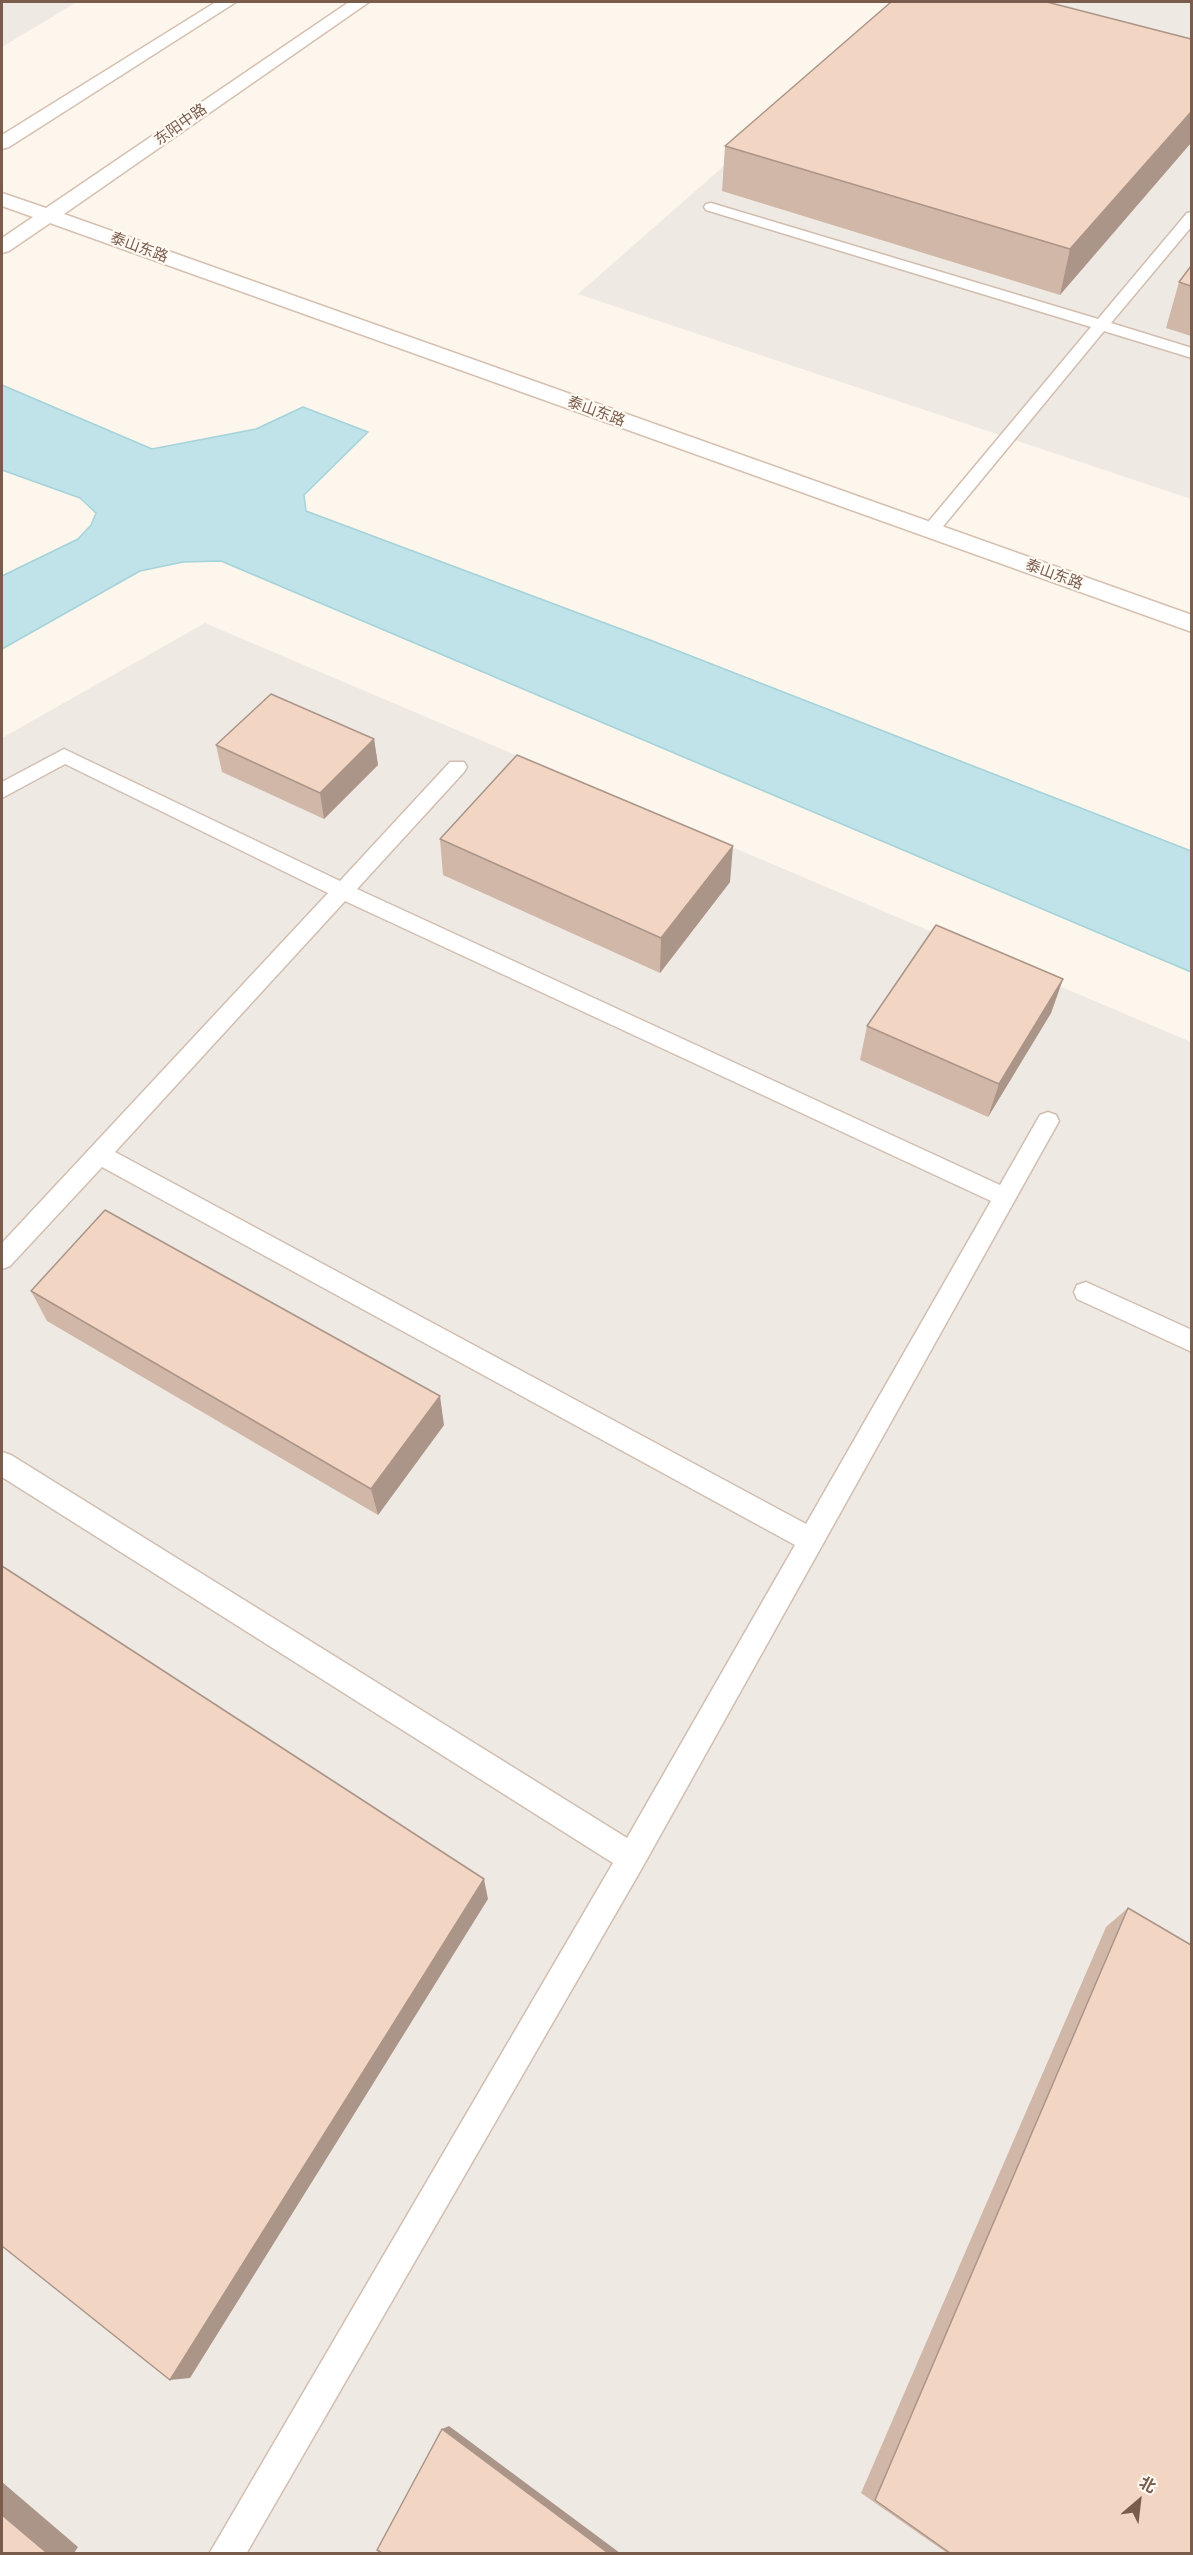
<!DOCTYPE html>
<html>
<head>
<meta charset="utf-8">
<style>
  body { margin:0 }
  #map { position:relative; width:1193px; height:2555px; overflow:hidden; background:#fdf6ec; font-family:"Space Grotesk","Noto Sans SC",sans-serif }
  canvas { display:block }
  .frame { position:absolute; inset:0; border:3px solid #7a5c4d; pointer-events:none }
  .north { position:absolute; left:1109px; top:2471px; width:60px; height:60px; -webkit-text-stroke:4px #fffaf3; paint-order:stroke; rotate:28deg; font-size:16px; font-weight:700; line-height:24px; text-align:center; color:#7a5c4d }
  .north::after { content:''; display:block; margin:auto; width:21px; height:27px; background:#7a5c4d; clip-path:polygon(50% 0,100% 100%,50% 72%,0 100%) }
</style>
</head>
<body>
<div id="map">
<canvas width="1193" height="2555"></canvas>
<div class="frame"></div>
<div class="north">北</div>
</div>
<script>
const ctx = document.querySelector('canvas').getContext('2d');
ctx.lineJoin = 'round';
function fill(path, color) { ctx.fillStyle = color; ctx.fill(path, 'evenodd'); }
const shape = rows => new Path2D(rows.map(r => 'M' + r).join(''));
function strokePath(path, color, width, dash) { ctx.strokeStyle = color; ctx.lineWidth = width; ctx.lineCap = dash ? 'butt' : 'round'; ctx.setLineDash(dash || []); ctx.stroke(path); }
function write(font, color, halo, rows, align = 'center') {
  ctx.font = font + ' "Space Grotesk","Noto Sans SC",sans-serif'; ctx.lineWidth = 4.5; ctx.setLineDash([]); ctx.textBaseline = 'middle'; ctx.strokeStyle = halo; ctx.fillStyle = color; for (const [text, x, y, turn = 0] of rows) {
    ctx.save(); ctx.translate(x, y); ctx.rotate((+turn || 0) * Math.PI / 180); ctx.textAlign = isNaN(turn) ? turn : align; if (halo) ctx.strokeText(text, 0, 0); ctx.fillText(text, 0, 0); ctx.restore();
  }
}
fill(shape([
  [2,2,77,2,2,47],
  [915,2,1191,2,1191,499,578,294,904,8],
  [205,623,1191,1042,1191,2553,2,2553,2,738]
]), '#efe9e4');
const water = shape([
  [2,385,152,449,256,429,303,407,368,432,304,495,306,511,650,640,1191,851,1191,972,221,561,183,562,140,571,2,649,2,576,78,539,91,525,96,513,80,498,2,470,2,385]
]);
fill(water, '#bfe3e8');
strokePath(water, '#a5d3da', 1.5);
const lane = shape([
  [711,203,1098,319,1187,213,1192,212,1192,226,1111,323,1192,348,1192,358,1104,331,936,535,924,535,921,531,924,527,1091,327,706,210,704,207,706,204,711,203],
  [64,749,340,881,450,762,464,762,467,767,464,772,357,889,1000,1185,1040,1115,1048,1112,1056,1115,1059,1121,642,1868,246,2554,209,2554,613,1863,2,1477,2,1452,11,1455,627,1838,795,1545,102,1167,10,1266,2,1269,2,1243,328,893,65,764,2,798,2,782,64,749],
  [345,901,991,1201,806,1524,115,1152,345,901],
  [1086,1282,1192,1330,1192,1352,1077,1299,1074,1292,1077,1285,1086,1282]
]);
const secondary = shape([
  [216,2,236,2,9,147,2,149,2,135,216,2],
  [349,2,369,2,64,214,1192,615,1192,632,50,223,9,251,2,253,2,238,33,217,2,206,2,193,46,208,349,2]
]);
strokePath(lane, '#d1beb0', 3);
strokePath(secondary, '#d6c0b0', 3);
fill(lane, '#fff');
fill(secondary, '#fff');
fill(shape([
  [1191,39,1060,295,722,191,725,146],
  [1191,266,1191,336,1166,328,1179,282],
  [374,739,378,765,324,819,222,772,216,745],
  [440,839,730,882,660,973,443,875],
  [1063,979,1051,1013,988,1117,860,1060,867,1026],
  [31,1291,444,1425,378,1515,47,1321],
  [1128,1908,1191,2553,947,2553,861,2493,1106,1927]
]), '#d1b7a8');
fill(shape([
  [1191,112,1191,143,1060,295,1070,249],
  [374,739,378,765,324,819,320,793],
  [733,846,730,882,660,973,661,938],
  [1063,979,1051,1013,988,1117,999,1084],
  [440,1396,444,1425,378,1515,371,1489],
  [484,1879,488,1899,190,2378,170,2380],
  [449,2426,620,2553,608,2553,442,2429],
  [2,2482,78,2547,74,2553,47,2553,2,2515]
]), '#aa9588');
const building = shape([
  [891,2,1047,2,1191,39,1191,112,1070,249,725,146,891,2],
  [1191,266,1191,286,1179,282,1191,266],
  [271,694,374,739,320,793,216,745,271,694],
  [517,755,733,846,661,938,440,839,517,755],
  [936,925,1063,979,999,1084,867,1026,936,925],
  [105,1210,440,1396,371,1489,31,1291,105,1210],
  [2,1566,484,1879,170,2380,2,2246,2,1566],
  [1128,1908,1191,1945,1191,2553,950,2553,875,2500,1128,1908],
  [442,2429,608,2553,382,2553,377,2550,442,2429],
  [2,2515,47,2553,2,2553,2,2515]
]);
fill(building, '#f3d5c3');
strokePath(building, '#aa9588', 1.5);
write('15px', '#7a5c4d', '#fffaf3', [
  ["东阳中路",181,125,-35],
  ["泰山东路",139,248,20],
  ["泰山东路",596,412,20],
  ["泰山东路",1054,575,20]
]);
</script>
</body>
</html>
